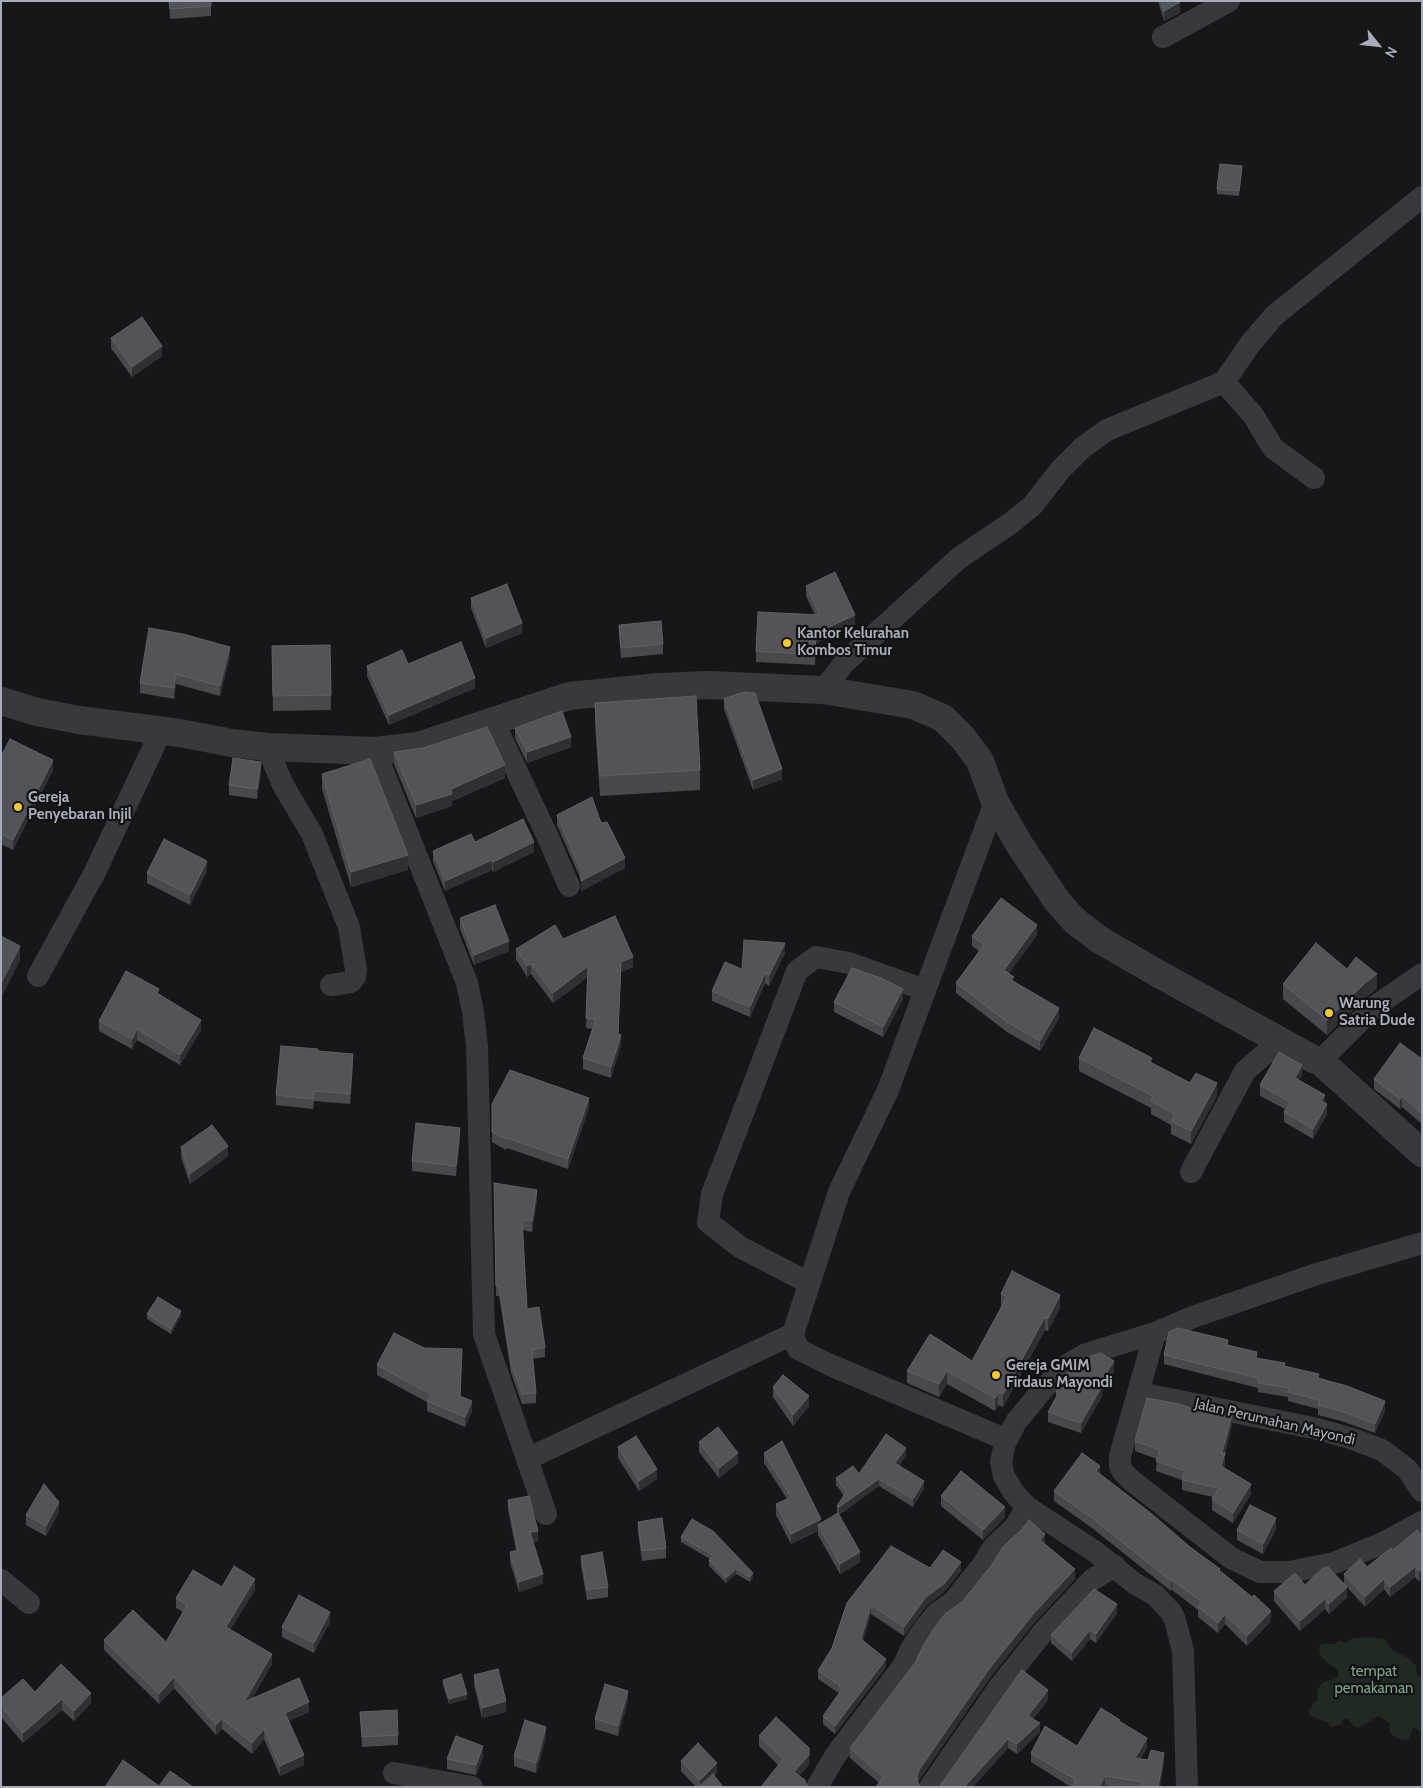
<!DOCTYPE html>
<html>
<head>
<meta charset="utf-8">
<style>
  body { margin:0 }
  #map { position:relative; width:1423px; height:1788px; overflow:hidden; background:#171719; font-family:Cabin,sans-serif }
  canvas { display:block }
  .frame { position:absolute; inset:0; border:2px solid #a9acb9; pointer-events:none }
  .north { position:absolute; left:1353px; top:20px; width:50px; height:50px; -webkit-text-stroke:4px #121214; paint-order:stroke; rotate:119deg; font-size:14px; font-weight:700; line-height:20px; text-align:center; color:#a9acb9 }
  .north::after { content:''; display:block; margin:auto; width:18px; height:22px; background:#a9acb9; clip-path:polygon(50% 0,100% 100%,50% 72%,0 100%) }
</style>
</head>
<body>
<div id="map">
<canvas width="1423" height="1788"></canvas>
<div class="frame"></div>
<div class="north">N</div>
</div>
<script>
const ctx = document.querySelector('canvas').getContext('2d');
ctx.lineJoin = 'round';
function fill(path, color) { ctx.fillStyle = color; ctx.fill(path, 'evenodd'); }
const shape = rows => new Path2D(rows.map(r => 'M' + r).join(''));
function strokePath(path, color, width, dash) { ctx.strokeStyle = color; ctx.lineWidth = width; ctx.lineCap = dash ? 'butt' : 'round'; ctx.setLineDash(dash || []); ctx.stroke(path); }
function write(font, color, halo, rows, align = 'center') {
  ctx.font = font + ' Cabin,sans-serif'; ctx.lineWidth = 4.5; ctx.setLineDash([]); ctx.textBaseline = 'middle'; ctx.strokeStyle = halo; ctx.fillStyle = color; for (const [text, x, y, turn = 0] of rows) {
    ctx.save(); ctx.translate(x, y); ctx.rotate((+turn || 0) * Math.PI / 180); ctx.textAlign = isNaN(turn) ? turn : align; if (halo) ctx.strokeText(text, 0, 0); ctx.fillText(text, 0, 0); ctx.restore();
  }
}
fill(shape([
  [1367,1637,1385,1639,1391,1649,1408,1658,1416,1666,1417,1674,1422,1680,1422,1733,1413,1727,1409,1739,1404,1740,1396,1738,1390,1733,1389,1723,1379,1716,1360,1727,1355,1727,1347,1719,1344,1719,1341,1725,1331,1727,1328,1723,1311,1716,1308,1712,1313,1704,1318,1699,1317,1692,1320,1685,1326,1681,1333,1680,1338,1677,1338,1671,1321,1657,1319,1649,1320,1645,1325,1644,1336,1644,1339,1641,1345,1643,1351,1639]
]), '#212923');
strokePath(shape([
  [1163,37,1229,1],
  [1224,382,1253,415,1273,448,1314,478],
  [823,690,845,662,959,558,1011,523,1032,506,1061,469,1082,448,1107,430,1224,382,1250,344,1275,315,1422,197],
  [493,721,547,835,569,886],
  [267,747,283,785,312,834,349,927,356,970,355,977,351,982,331,985],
  [375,751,467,983,473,1012,477,1046,484,1334,546,1514],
  [995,802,888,1090,839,1192,793,1334,798,1349,828,1364,1007,1440],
  [38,976,95,872,161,731],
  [1320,1061,1374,1007,1422,974],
  [1191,1172,1245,1071,1268,1051,1276,1039],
  [809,1283,740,1247,708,1222,712,1194,797,971,816,957,849,963,925,990],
  [1155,1333,1120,1456,1120,1466,1123,1472,1131,1480,1231,1558,1260,1572,1289,1572,1334,1563,1383,1543,1422,1522],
  [1140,1393,1318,1429,1353,1439,1382,1450,1407,1469,1422,1491],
  [527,1459,793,1334],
  [1,1580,29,1603],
  [394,1773,472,1787],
  [817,1787,835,1756,904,1665,911,1649,924,1629,936,1614,953,1602,981,1567,993,1548,1015,1527,1027,1507],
  [930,1787,1000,1686,1044,1631,1093,1579,1115,1566],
  [1187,1787,1183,1651,1175,1620,1171,1612,1155,1595,1134,1583,1097,1553,1027,1507,1014,1493,1004,1476,1001,1462,1005,1443,1016,1422,1043,1389,1067,1365,1086,1354,1155,1333,1193,1317,1317,1274,1422,1243]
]), '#38383e', 22);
strokePath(shape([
  [1,701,37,712,79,720,180,733,232,743,267,747,375,751,418,746,569,696,659,687,709,685,823,690,913,705,943,718,963,738,980,761,995,802,1019,844,1057,901,1075,921,1100,940,1157,973,1313,1059,1320,1061,1422,1153]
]), '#38383e', 28);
fill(shape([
  [169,1,211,1,211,16,170,19],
  [1158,1,1180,1,1180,13,1164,21],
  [1242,171,1239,196,1217,194,1217,189],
  [111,338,162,356,132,377,111,348],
  [806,586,855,625,816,643,815,665,756,662,756,651,815,615,806,596],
  [471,598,522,633,486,648,471,608],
  [619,625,663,644,663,654,621,658,619,635],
  [330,645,331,710,273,711,272,646],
  [230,657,220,696,176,684,174,699,140,693,140,683],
  [408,664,475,688,389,725,367,676,367,666],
  [724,699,782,779,753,790,724,709],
  [595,703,700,770,700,790,600,796,595,723],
  [515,728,571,747,527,763,515,738],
  [394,752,505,778,452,801,452,806,416,818,394,764],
  [1,756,53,770,13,850,1,844],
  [261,772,257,799,229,795,229,785],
  [322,774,408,870,351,887,322,789],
  [557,815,601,823,625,868,581,891,581,880,557,825],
  [475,842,534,852,493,872,492,870,445,891,433,861,433,851],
  [207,871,190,905,147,883,147,873],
  [460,918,509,951,474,965,460,929],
  [1037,935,1009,973,1014,982,1059,1018,1040,1051,1007,1032,956,993,956,983,979,951,972,946,972,936],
  [563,939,633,967,621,972,618,1034,621,1045,611,1078,583,1069,583,1058,592,1029,586,1028,588,977,553,1003,531,974,527,977,516,959,516,949],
  [785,953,769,986,765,983,750,1017,712,1001,712,991,742,969],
  [1347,969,1377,989,1365,998,1327,1035,1283,999,1283,984],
  [159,995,201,1030,180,1065,137,1040,132,1049,99,1031,99,1021],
  [903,999,883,1037,834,1012,834,1002],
  [318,1051,353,1064,350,1104,314,1101,313,1109,276,1105,276,1095],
  [1079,1058,1152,1063,1217,1096,1191,1144,1171,1134,1171,1125,1151,1114,1151,1108,1079,1071],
  [1422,1059,1422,1124,1402,1107,1400,1109,1374,1089,1374,1079],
  [1302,1075,1299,1080,1325,1103,1327,1114,1313,1139,1284,1122,1284,1112,1285,1109,1260,1096,1260,1085],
  [492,1104,589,1108,568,1169,507,1148,506,1150,492,1142],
  [460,1138,456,1176,412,1171,412,1161],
  [181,1147,228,1156,190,1184,181,1157],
  [494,1183,537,1200,532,1232,523,1230,527,1309,545,1347,545,1357,532,1359,536,1393,536,1403,522,1404,511,1373,499,1296,496,1296],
  [1001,1294,1060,1308,1048,1331,1045,1330,1003,1407,998,1405,995,1411,947,1384,939,1397,907,1383,907,1371,972,1361,1001,1307],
  [147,1314,181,1316,171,1334,147,1319],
  [1228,1345,1257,1358,1285,1366,1319,1379,1385,1411,1375,1433,1341,1421,1318,1415,1318,1409,1288,1401,1288,1397,1258,1392,1258,1388,1164,1364,1164,1355],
  [424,1348,462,1360,460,1396,472,1411,465,1427,427,1411,427,1402,377,1375,377,1365],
  [1073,1370,1114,1371,1102,1391,1102,1396,1081,1433,1048,1422,1048,1412,1056,1398,1056,1392],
  [773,1387,809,1406,793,1426,773,1397],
  [1232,1425,1225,1454,1225,1463,1224,1467,1251,1494,1233,1523,1212,1510,1212,1499,1213,1497,1182,1490,1182,1480,1156,1471,1157,1459,1135,1451,1135,1441],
  [699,1442,738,1463,719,1478,699,1452],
  [618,1447,657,1479,639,1491,618,1458],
  [764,1453,821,1523,838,1514,837,1513,837,1506,844,1496,836,1485,836,1478,859,1474,906,1455,899,1466,924,1488,913,1507,879,1486,839,1515,860,1562,840,1574,818,1535,818,1531,791,1544,776,1515,776,1504,787,1499,764,1463],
  [1100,1474,1220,1571,1271,1621,1247,1646,1225,1624,1218,1633,1198,1617,1198,1610,1172,1590,1171,1591,1092,1528,1054,1501,1054,1491],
  [941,1496,1005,1517,983,1540,941,1506],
  [508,1500,538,1541,533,1542,543,1584,519,1592,510,1562,510,1552,516,1550,508,1510],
  [59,1512,46,1536,26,1525,26,1515],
  [638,1522,666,1548,666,1558,642,1561,638,1532],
  [1276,1529,1263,1554,1237,1540,1237,1530],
  [1422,1536,1422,1579,1419,1581,1415,1577,1390,1597,1384,1589,1365,1607,1347,1587,1347,1597,1329,1614,1325,1609,1300,1631,1274,1601,1274,1591,1305,1585,1344,1584,1344,1574,1367,1567,1393,1550],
  [681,1537,753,1578,750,1582,736,1574,726,1583,709,1566,709,1560,710,1559,681,1542],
  [1045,1543,1045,1544,1075,1579,1034,1623,989,1679,919,1780,918,1783,879,1783,850,1758,850,1748],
  [581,1556,608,1587,608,1597,587,1600,581,1566],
  [930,1568,961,1571,944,1592,926,1606,904,1636,871,1614,863,1641,886,1667,835,1734,823,1724,823,1716,839,1693,818,1679,818,1671,832,1648,847,1603],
  [222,1587,255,1590,230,1630,272,1664,252,1699,309,1712,289,1721,304,1765,280,1776,264,1739,252,1754,222,1729,216,1735,174,1688,159,1704,104,1650,104,1640,166,1642,183,1612,176,1608,176,1598],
  [1117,1613,1096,1643,1090,1639,1072,1661,1051,1643,1051,1635],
  [330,1622,314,1653,282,1637,282,1627],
  [474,1675,506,1712,482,1718,474,1685],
  [443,1680,467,1699,449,1704,443,1685],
  [35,1692,91,1703,74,1721,62,1710,23,1743,1,1717,1,1698],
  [1048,1700,1033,1719,1040,1732,1017,1754,1008,1748,973,1787,939,1787],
  [628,1701,618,1736,595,1729,595,1719],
  [360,1712,398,1735,398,1745,362,1747],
  [1120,1722,1147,1748,1140,1759,1164,1763,1160,1787,1113,1787,1105,1785,1104,1787,1071,1787,1031,1762,1031,1753,1077,1746],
  [759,1736,809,1765,799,1776,806,1784,778,1765,759,1746],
  [546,1737,536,1773,514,1766,514,1756],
  [483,1757,476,1775,447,1769,447,1759],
  [681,1761,717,1773,714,1776,723,1787,696,1787,681,1771]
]), '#48484e');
fill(shape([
  [1180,2,1180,13,1164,21,1164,11],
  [162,346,162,356,132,377,132,367],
  [855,615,855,625,816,643,815,665,816,633],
  [522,623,522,633,486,648,486,638],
  [230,647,230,657,220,696,220,686],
  [176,674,176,684,174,699,174,688],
  [475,678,475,688,389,725,389,715],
  [571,737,571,747,527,763,527,752],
  [53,760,53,770,13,850,13,840],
  [261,762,261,772,257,799,257,789],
  [505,765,505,778,452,801,452,806,416,818,416,805],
  [782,769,782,779,753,790,753,780],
  [534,842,534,852,493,872,493,862],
  [408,855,408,870,351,887,351,872],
  [625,858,625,868,581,891,581,881],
  [492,860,492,870,445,891,445,881],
  [207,861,207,871,190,905,190,895],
  [1037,925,1037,935,1004,980,1004,970],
  [509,941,509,951,474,965,474,955],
  [785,943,785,953,769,986,769,975],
  [20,946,20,961,1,998,1,983],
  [633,957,633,967,621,972,621,962],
  [531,964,531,974,527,977,527,966],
  [588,966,588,977,553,1003,553,993],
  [765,973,765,983,750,1017,750,1007],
  [1377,974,1377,989,1365,998,1327,1035,1327,1020,1365,983],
  [903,989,903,999,883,1037,883,1027],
  [1059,1008,1059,1018,1040,1051,1040,1041],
  [201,1020,201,1030,180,1065,180,1055],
  [137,1029,137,1040,132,1049,132,1039],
  [621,1035,621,1045,611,1078,611,1067],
  [353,1054,353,1064,350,1104,350,1094],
  [1302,1065,1302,1075,1295,1088,1295,1078],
  [1217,1083,1217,1096,1191,1144,1191,1131],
  [1325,1095,1325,1105,1321,1101],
  [1402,1096,1402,1107,1400,1109,1400,1099],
  [589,1098,589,1108,568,1169,568,1159],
  [1327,1104,1327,1114,1313,1139,1313,1129],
  [460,1128,460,1138,456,1176,456,1166],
  [228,1146,228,1156,190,1184,190,1174],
  [537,1190,537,1200,532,1232,532,1221],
  [1060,1295,1060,1308,1048,1331,1048,1319],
  [181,1311,181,1316,171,1334,171,1329],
  [1045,1317,1045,1330,1003,1407,1003,1394],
  [1114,1361,1114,1371,1102,1391,1102,1396,1081,1433,1081,1423,1099,1385],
  [947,1371,947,1384,939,1397,939,1384],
  [998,1393,998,1405,995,1411,995,1398],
  [809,1396,809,1406,793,1426,793,1415],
  [472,1401,472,1411,465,1427,465,1417],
  [1385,1401,1385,1411,1375,1433,1375,1424],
  [1232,1415,1232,1425,1225,1454,1225,1463,1221,1476,1222,1453],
  [906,1448,906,1455,895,1471,895,1463],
  [738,1453,738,1463,719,1478,719,1468],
  [1100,1466,1100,1477,1096,1471],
  [657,1469,657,1479,639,1491,639,1481],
  [879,1479,879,1486,839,1515,839,1507],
  [924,1481,924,1488,913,1507,913,1499],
  [1251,1484,1251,1494,1233,1523,1233,1513],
  [59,1502,59,1512,46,1536,46,1526],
  [1005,1507,1005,1517,983,1540,983,1530],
  [1276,1518,1276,1529,1263,1554,1263,1544],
  [821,1519,821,1529,818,1525,818,1531,791,1544,791,1534],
  [538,1531,538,1541,530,1542,530,1532],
  [1045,1534,1045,1543,1040,1549,1040,1540],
  [860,1552,860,1562,840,1574,840,1564],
  [961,1562,961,1571,944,1592,926,1606,904,1636,904,1627,926,1597],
  [1415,1567,1415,1577,1390,1597,1390,1587],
  [736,1569,736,1574,726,1583,726,1578],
  [1075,1569,1075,1579,1034,1623,989,1679,919,1780,917,1786,917,1777,919,1770,989,1669,1034,1613],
  [1422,1569,1422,1579,1419,1581,1419,1571],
  [753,1573,753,1578,750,1582,750,1577],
  [543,1574,543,1584,519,1592,519,1582],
  [255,1579,255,1590,226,1637,226,1627],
  [1384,1579,1384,1589,1365,1607,1365,1597],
  [1172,1580,1172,1590,1171,1591,1171,1581],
  [1347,1587,1347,1597,1329,1614,1329,1604],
  [1325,1599,1325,1609,1300,1631,1300,1621],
  [1117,1604,1117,1613,1096,1643,1096,1634],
  [871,1605,871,1614,861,1648,861,1639],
  [1271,1611,1271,1621,1247,1646,1247,1636],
  [330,1612,330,1622,314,1653,314,1643],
  [1225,1614,1225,1624,1218,1633,1218,1623],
  [1090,1630,1090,1639,1072,1661,1072,1652],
  [272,1654,272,1664,244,1712,244,1702],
  [886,1659,886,1667,835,1734,835,1726],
  [174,1677,174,1688,159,1704,159,1694],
  [1048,1690,1048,1700,1028,1725,1028,1716],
  [628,1691,628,1701,618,1736,618,1726],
  [91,1693,91,1703,74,1721,74,1711],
  [467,1694,467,1699,449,1704,449,1699],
  [62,1699,62,1710,23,1743,23,1733],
  [506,1701,506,1712,482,1718,482,1708],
  [309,1702,309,1712,285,1723,285,1713],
  [222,1719,222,1729,216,1735,216,1725],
  [1040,1723,1040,1732,1017,1754,1017,1744],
  [546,1727,546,1737,536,1773,536,1763],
  [264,1729,264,1739,252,1754,252,1743],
  [1147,1738,1147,1748,1135,1767,1135,1758],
  [1008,1739,1008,1748,973,1787,964,1787],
  [483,1746,483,1757,476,1775,476,1765],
  [1164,1753,1164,1763,1160,1787,1158,1787],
  [304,1755,304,1765,280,1776,280,1766],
  [809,1755,809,1765,794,1781,794,1772],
  [717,1763,717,1773,703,1787,700,1787,700,1780],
  [1105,1776,1105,1785,1104,1787,1099,1787]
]), '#303034');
const building = shape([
  [169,1,211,1,211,6,170,9,169,1],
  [1161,1,1180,1,1180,2,1164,11,1161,1],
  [1220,164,1242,166,1239,191,1217,189,1220,164],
  [142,317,162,346,132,367,111,338,142,317],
  [835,572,855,615,816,633,815,655,756,651,758,612,820,615,806,586,835,572],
  [507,584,522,623,486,638,471,598,507,584],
  [661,621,663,644,621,648,619,625,661,621],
  [149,628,183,634,230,647,220,686,176,674,174,688,140,683,149,628],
  [461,642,475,678,389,715,367,666,402,650,408,664,461,642],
  [330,645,331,695,273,696,272,646,330,645],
  [744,692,755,693,782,769,753,780,724,699,744,692],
  [696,696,700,770,600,776,595,703,696,696],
  [562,711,571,737,527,752,515,728,562,711],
  [487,727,505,765,451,789,452,794,416,805,394,752,423,748,487,727],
  [10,739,53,760,13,840,1,834,1,756,10,739],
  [233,758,261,762,257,789,229,785,233,758],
  [370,759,408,855,351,872,322,774,370,759],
  [592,797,601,823,607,822,625,858,581,881,581,871,557,815,592,797],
  [523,819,534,842,493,862,492,860,445,881,433,851,471,834,475,842,523,819],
  [164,839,207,861,190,895,147,873,164,839],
  [1001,898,1037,925,1004,970,1014,977,1011,980,1059,1008,1040,1041,1007,1022,956,983,984,945,972,936,1001,898],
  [495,905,509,941,474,955,460,918,495,905],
  [615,916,633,957,621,962,618,1034,621,1035,611,1067,583,1058,596,1019,586,1018,588,966,553,993,531,964,527,966,516,949,555,925,563,939,615,916],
  [1,936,20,946,1,983,1,936],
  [744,940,785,943,769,975,765,973,750,1007,712,991,725,962,742,969,744,940],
  [1316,943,1347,969,1356,957,1377,974,1365,983,1327,1020,1283,984,1316,943],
  [852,968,881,978,903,989,883,1027,834,1002,852,968],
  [126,971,159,989,157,993,201,1020,180,1055,137,1029,132,1039,99,1021,126,971],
  [1094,1028,1152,1058,1150,1062,1190,1083,1196,1073,1217,1083,1191,1131,1171,1121,1175,1114,1151,1101,1153,1096,1079,1058,1094,1028],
  [1400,1043,1422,1059,1422,1114,1402,1096,1400,1099,1374,1079,1400,1043],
  [281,1046,318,1049,318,1051,353,1054,350,1094,314,1091,313,1099,276,1095,281,1046],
  [1279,1052,1302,1065,1295,1078,1325,1095,1321,1101,1327,1104,1313,1129,1284,1112,1290,1102,1260,1085,1279,1052],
  [510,1070,589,1098,568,1159,507,1138,506,1139,492,1132,492,1104,510,1070],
  [416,1123,460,1128,456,1166,412,1161,416,1123],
  [212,1125,228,1146,190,1174,181,1147,212,1125],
  [494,1183,537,1190,532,1221,522,1220,527,1309,539,1307,545,1347,532,1350,536,1393,522,1394,511,1363,499,1286,496,1286,494,1183],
  [1012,1271,1060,1295,1048,1319,1045,1317,1003,1394,998,1393,995,1398,947,1371,939,1384,907,1371,930,1334,972,1361,1007,1297,1001,1294,1012,1271],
  [158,1297,181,1311,171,1329,147,1314,158,1297],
  [1178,1328,1228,1340,1227,1345,1257,1352,1256,1358,1285,1363,1284,1366,1319,1374,1318,1378,1347,1386,1385,1401,1375,1424,1341,1411,1318,1405,1319,1400,1288,1392,1289,1388,1258,1383,1258,1378,1164,1355,1169,1332,1178,1328],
  [394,1333,424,1348,462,1349,460,1396,472,1401,465,1417,427,1401,432,1395,377,1365,394,1333],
  [1101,1353,1114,1361,1099,1385,1102,1386,1081,1423,1048,1412,1058,1394,1056,1392,1065,1375,1072,1369,1073,1370,1076,1365,1091,1356,1101,1353],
  [783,1375,809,1396,793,1415,773,1387,783,1375],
  [1147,1398,1179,1404,1202,1412,1203,1409,1232,1415,1222,1453,1225,1453,1221,1466,1251,1484,1233,1513,1212,1499,1219,1488,1182,1480,1185,1471,1156,1461,1160,1450,1135,1441,1147,1398],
  [718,1427,738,1453,719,1468,699,1442,718,1427],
  [886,1434,906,1448,895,1463,924,1481,913,1499,879,1479,839,1507,837,1506,846,1492,836,1478,853,1466,859,1474,886,1434],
  [636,1436,657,1469,639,1481,618,1447,636,1436],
  [782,1441,821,1519,791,1534,776,1504,791,1497,764,1453,782,1441],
  [1082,1453,1100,1466,1096,1471,1152,1514,1190,1547,1220,1569,1219,1570,1252,1597,1254,1595,1271,1611,1247,1636,1225,1614,1218,1623,1198,1607,1202,1602,1172,1580,1171,1581,1092,1518,1054,1491,1082,1453],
  [961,1471,1005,1507,983,1530,941,1496,961,1471],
  [44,1484,59,1502,46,1526,26,1515,44,1484],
  [529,1496,538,1531,530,1532,543,1574,519,1582,510,1552,518,1550,508,1500,529,1496],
  [1250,1505,1276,1518,1263,1544,1237,1530,1250,1505],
  [838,1513,860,1552,840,1564,818,1525,838,1513],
  [662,1518,666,1548,642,1551,638,1522,662,1518],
  [692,1519,713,1531,753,1573,750,1577,736,1569,726,1578,709,1560,714,1556,681,1537,692,1519],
  [1029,1520,1045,1534,1040,1540,1075,1569,1034,1613,989,1669,919,1770,917,1777,918,1783,921,1787,876,1787,883,1777,850,1748,915,1663,923,1646,935,1627,945,1614,963,1601,991,1566,1003,1547,1024,1527,1029,1520],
  [1417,1530,1422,1536,1422,1569,1419,1571,1415,1567,1390,1587,1384,1579,1365,1597,1344,1574,1360,1559,1367,1567,1391,1548,1393,1550,1417,1530],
  [891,1546,930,1568,943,1550,961,1562,944,1584,926,1597,904,1627,871,1605,861,1639,886,1659,835,1726,823,1716,842,1689,839,1686,840,1685,818,1671,832,1648,847,1603,891,1546],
  [602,1552,608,1587,587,1590,581,1556,602,1552],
  [234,1566,255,1579,226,1627,272,1654,244,1702,299,1678,309,1702,285,1713,304,1755,280,1766,264,1729,252,1743,222,1719,216,1725,174,1677,159,1694,104,1640,133,1610,166,1642,187,1605,176,1598,193,1570,222,1587,234,1566],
  [1328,1567,1347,1587,1329,1604,1325,1599,1300,1621,1274,1591,1294,1574,1296,1574,1305,1585,1323,1568,1328,1567],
  [1094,1589,1117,1604,1096,1634,1090,1630,1072,1652,1051,1635,1094,1589],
  [299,1595,330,1612,314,1643,282,1627,299,1595],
  [61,1664,91,1693,74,1711,62,1699,23,1733,1,1706,1,1698,23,1679,35,1692,61,1664],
  [498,1669,506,1701,482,1708,474,1675,498,1669],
  [1022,1670,1048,1690,1028,1716,1040,1723,1017,1744,1008,1739,964,1787,939,1787,1022,1670],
  [461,1674,467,1694,449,1699,443,1680,461,1674],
  [605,1684,628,1691,618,1726,595,1719,605,1684],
  [1101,1708,1120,1720,1119,1721,1147,1738,1135,1758,1148,1760,1151,1750,1164,1753,1158,1787,1141,1787,1142,1782,1105,1776,1099,1787,1072,1787,1076,1780,1031,1753,1045,1726,1077,1746,1101,1708],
  [397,1710,398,1735,362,1737,360,1712,397,1710],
  [776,1717,809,1748,809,1755,794,1772,805,1780,806,1784,809,1787,761,1787,783,1759,759,1736,776,1717],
  [525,1720,546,1727,536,1763,514,1756,525,1720],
  [456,1736,483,1746,476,1765,447,1759,456,1736],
  [698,1743,717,1763,700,1780,681,1761,698,1743],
  [123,1760,159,1786,170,1771,193,1787,105,1787,123,1760],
  [713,1774,723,1787,699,1787,713,1774]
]);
fill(building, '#53535a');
strokePath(building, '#606168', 1);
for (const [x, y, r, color] of [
  [787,643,5,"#f3c835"],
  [18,807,5,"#f3c835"],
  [1329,1013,5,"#f3c835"],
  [996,1375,5,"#f3c835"]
]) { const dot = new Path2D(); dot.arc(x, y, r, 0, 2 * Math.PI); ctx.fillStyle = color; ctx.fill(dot); strokePath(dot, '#121214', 2); }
write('bold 15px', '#a9acb9', '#121214', [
  ["Kantor Kelurahan",797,634],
  ["Kombos Timur",797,651],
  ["Gereja",28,798],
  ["Penyebaran Injil",28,815],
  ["Warung",1339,1004],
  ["Satria Dude",1339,1021],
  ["Gereja GMIM",1006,1366],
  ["Firdaus Mayondi",1006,1383]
], 'left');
write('15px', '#a9acb9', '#121214', [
  ["Jalan Perumahan Mayondi",1275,1422,13]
]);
write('15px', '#80a486', '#121214', [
  ["tempat",1374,1672],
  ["pemakaman",1374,1689]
]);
</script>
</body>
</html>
